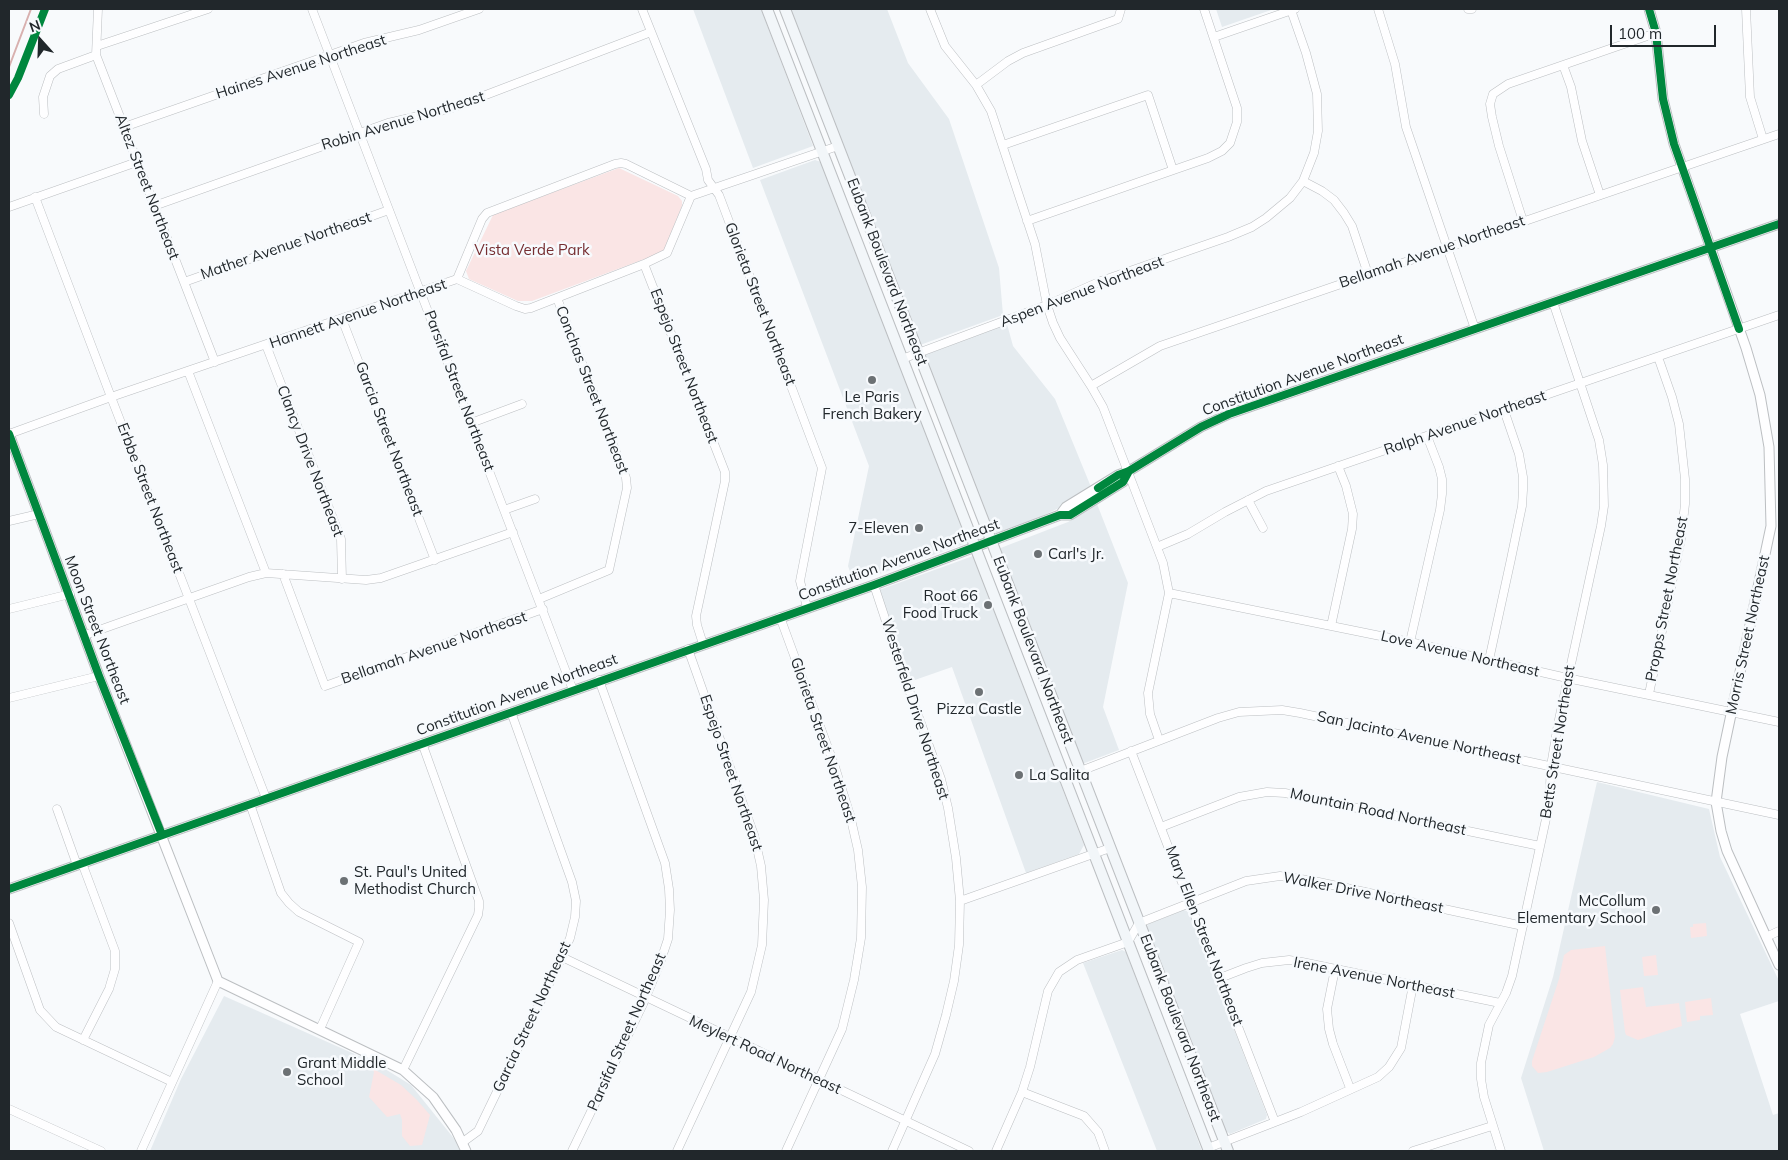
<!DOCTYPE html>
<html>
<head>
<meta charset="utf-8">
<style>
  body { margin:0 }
  #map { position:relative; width:1788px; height:1160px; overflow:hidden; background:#f8fafc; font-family:Mulish,sans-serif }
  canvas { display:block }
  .frame { position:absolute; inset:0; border:10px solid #21272b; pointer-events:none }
  .north { position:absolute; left:15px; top:15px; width:50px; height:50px; -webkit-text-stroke:4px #f7fafd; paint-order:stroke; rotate:340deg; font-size:14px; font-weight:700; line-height:20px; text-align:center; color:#21272b }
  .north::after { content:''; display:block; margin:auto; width:18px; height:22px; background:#21272b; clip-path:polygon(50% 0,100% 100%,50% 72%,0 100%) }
  .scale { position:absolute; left:1610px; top:25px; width:106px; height:22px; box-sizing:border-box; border:2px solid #21272b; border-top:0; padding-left:6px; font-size:15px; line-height:18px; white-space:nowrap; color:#21272b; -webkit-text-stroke:4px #f7fafd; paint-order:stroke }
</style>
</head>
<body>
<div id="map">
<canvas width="1788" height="1160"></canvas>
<div class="frame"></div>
<div class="north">N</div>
<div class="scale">100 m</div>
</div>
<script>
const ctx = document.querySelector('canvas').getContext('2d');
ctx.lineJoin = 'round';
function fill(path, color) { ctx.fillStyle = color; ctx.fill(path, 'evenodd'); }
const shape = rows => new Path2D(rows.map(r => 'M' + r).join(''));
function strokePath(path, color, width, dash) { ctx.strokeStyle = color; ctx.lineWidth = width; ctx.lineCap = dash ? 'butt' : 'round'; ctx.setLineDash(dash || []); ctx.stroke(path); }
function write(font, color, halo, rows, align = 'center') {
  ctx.font = font + ' Mulish,sans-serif'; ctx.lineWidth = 5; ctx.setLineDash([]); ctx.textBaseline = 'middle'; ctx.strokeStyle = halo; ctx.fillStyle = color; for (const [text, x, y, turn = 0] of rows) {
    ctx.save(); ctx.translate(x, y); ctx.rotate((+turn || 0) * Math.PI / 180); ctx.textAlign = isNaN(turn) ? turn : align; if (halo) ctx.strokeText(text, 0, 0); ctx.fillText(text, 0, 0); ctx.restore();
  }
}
fill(shape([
  [693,9,761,9,813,146,753,168],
  [791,9,887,9,908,63,949,119,999,268,1003,315,920,345],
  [1216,9,1274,9,1222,27],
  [815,160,821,162,967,539,964,544,854,583,848,566,869,466,760,180],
  [1007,324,1013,346,1055,399,1091,487,1061,507,1032,521,997,533,990,531,922,356],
  [1097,504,1128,583,1103,707,1119,750,1082,764,998,549,1068,522],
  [973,556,1084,845,1079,854,1026,873,952,667,912,681,879,590],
  [1597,782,1709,809,1720,857,1779,981,1779,1001,1740,1014,1773,1115,1779,1113,1779,1151,1544,1151,1521,1078,1553,977],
  [1184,910,1189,912,1267,1115,1266,1119,1230,1134,1226,1131,1146,928,1148,924],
  [1122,950,1126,952,1202,1151,1157,1151,1083,963],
  [224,996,377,1064,411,1085,456,1141,460,1151,150,1151,181,1079]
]), '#e5ebef');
fill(shape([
  [619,168,678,196,682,201,682,206,664,250,658,254,532,301,518,301,469,279,466,271,492,217,494,214],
  [1706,923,1707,936,1691,938,1690,927,1693,927,1693,924],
  [1605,946,1615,1037,1613,1044,1610,1048,1594,1057,1547,1072,1538,1073,1532,1066,1532,1061,1559,979,1564,955,1571,950],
  [1656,955,1658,975,1644,976,1642,957],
  [1643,987,1646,1007,1679,1003,1682,1026,1638,1040,1626,1035,1625,1032,1620,990],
  [1711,998,1713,1015,1700,1016,1700,1020,1687,1022,1685,1002],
  [372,1068,401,1085,417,1100,430,1115,422,1145,410,1146,402,1136,402,1120,400,1114,387,1117,369,1097,374,1072]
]), '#fae5e5');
strokePath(shape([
  [9,67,31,9]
]), '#d8b0af', 2);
const minor = shape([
  [98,9,96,55,215,362],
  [312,9,573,690],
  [642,9,706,169,708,180,719,195,822,468,800,581,807,607],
  [930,9,945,46,976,85,991,111,1035,244,1047,305,1053,323,1060,338,1091,386,1103,407,1163,563,1169,593,1148,693,1150,714,1159,740],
  [1378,9,1395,64,1406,127,1475,329],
  [1468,9,1472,9],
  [1746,9,1750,97,1763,139],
  [1214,37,1295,9],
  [97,46,208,9],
  [1563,65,1571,87,1582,141,1600,195],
  [976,85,1008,61,1023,53,1118,19,1121,9],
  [44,114,43,97,50,76,58,69,96,55],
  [124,127,364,43,419,30,479,9],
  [1003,145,1148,95,1173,170],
  [1303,181,1322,191,1334,200,1344,213,1352,226,1368,274],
  [35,197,111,397,266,798],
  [154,206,388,123,449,109,651,32],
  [9,207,137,162],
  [1027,221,1208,158,1222,151,1230,143,1237,122,1237,108,1204,9],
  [1523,221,1499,146,1492,117,1490,104,1493,94,1508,84,1656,33],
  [644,264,725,472,725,481,696,616,697,625,703,644],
  [457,279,482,219,487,213,615,164,621,163,626,164,691,196],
  [184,282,389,210],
  [342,319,435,560],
  [266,345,341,539,342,579],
  [902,359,1047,305,1101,281,1228,237,1252,227,1266,218,1290,198,1303,181,1314,153,1318,131,1317,94,1306,53,1291,10],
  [188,371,266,573],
  [1091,386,1160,346,1779,134],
  [471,423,522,404],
  [9,434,111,397,457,279,516,306,525,309,531,308,644,264,667,253,691,196,838,146],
  [1248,500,1263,528],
  [504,510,535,499],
  [9,521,39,514],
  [1157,547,1188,534,1225,512,1266,491,1779,315],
  [283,574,325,686,543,609],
  [874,585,904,676,941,779,948,808,956,858,960,901,959,945,954,981,946,1015,935,1054,892,1151],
  [1169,593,1410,642,1567,678,1779,722],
  [539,599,609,570,627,488,626,478,557,298],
  [9,609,70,594],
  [780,617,835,767,850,815,858,850,862,887,861,938,854,980,842,1029,786,1151],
  [1331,626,1352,529,1353,514,1346,486,1338,466],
  [85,635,249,577,266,573,366,580,381,578,513,532],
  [1410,642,1440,510,1442,494,1442,479,1439,467,1427,436],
  [1489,660,1511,559,1522,506,1523,490,1523,477,1519,454,1504,410],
  [1649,694,1681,539,1685,504,1685,479,1679,424,1672,397,1658,357],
  [9,698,99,676],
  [1131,751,1275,1122],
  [1065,777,1218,718,1239,712,1282,710,1300,713,1779,815],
  [250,804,281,893,289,903,299,912,359,942,320,1029],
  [57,809,77,865],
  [1161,827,1239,797,1267,792,1285,793,1540,846],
  [82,863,115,951,115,969,109,989,83,1040],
  [960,901,1110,848],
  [9,923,40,1010,56,1027,172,1082],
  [1766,937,1779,931],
  [562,957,969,1151],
  [1335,969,1327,1009,1329,1029,1333,1044,1350,1088],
  [1220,978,1246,968,1262,963,1289,960,1302,962,1500,1003],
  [403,1070,478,915,479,908,479,901,422,743],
  [1022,1092,1084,1116,1098,1132,1105,1151],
  [9,1109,101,1151],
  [463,1142,478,1131,562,957,570,938,575,917,576,901,572,882,511,712],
  [1208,1148,1301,1112,1378,1077,1389,1067,1401,1048,1413,985],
  [141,1151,218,981],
  [572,1151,643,1004,660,963,668,939,670,910,669,889,665,863,599,680],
  [677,1151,751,992,762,945,764,900,761,866,754,835,688,649],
  [996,1151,1022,1092,1030,1067,1048,991,1059,972,1077,960,1128,942,1139,923,1246,881,1280,876,1314,881,1523,926],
  [1413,1151,1492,1126],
  [1501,1151,1484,1097,1481,1079,1481,1063,1489,1025,1506,993,1512,976,1549,805,1551,766,1558,724,1601,526,1604,506,1603,465,1599,440,1553,302]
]);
const tertiary = shape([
  [1649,9,1656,33,1663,99,1674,144,1746,348,1760,395,1769,447,1771,526,1722,757,1716,802,1721,831,1727,851,1779,965],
  [9,434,99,676,218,981,403,1070,433,1097,456,1130,466,1151],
  [1060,515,1066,507,1118,475,1129,471,1201,427,1229,414,1779,224],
  [9,889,874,585,1060,515,1070,515,1123,482,1129,471]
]);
const secondary = shape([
  [767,9,1209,1151],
  [785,9,1228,1151]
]);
strokePath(minor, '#bcbfc2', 9);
strokePath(tertiary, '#bcbfc2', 11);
strokePath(secondary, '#bcbfc2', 12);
strokePath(minor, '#fefeff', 8);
strokePath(tertiary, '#fefeff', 9);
strokePath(secondary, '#f2f6f9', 10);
strokePath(shape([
  [1649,9,1656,33,1663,99,1674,144,1739,329],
  [9,95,18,78,45,9],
  [9,434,99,676,162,835],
  [1098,488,1118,475,1129,471,1201,427,1229,414,1779,224],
  [9,889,874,585,1060,515,1070,515,1123,482,1129,471]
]), '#00873e', 8);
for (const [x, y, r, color] of [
  [872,380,5,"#6c7174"],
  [919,528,5,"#6c7174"],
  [1038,554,5,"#6c7174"],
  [988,605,5,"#6c7174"],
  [979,692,5,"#6c7174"],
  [1019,775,5,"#6c7174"],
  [344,881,5,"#6c7174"],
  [1656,910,5,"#6c7174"],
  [287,1072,5,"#6c7174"]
]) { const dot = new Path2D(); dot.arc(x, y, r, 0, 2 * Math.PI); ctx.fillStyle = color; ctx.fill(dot); strokePath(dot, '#f7fafd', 2); }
write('15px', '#21272b', '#f7fafd', [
  ["Haines Avenue Northeast",301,67,-18],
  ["Robin Avenue Northeast",403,121,-17],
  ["Altez Street Northeast",147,187,69],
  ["Mather Avenue Northeast",286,246,-19],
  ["Bellamah Avenue Northeast",1432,252,-19],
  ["Eubank Boulevard Northeast",887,272,69],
  ["Aspen Avenue Northeast",1082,292,-21],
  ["Glorieta Street Northeast",760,304,69],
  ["Hannett Avenue Northeast",358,314,-19],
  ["Espejo Street Northeast",684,366,69],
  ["Constitution Avenue Northeast",1303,375,-20],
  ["Conchas Street Northeast",592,390,69],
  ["Parsifal Street Northeast",459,391,69],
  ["Ralph Avenue Northeast",1465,423,-19],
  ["Garcia Street Northeast",389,439,69],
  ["Clancy Drive Northeast",310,461,69],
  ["Erbbe Street Northeast",150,498,69],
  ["Constitution Avenue Northeast",899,560,-20],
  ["Propps Street Northeast",1667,599,-79],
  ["Moon Street Northeast",97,630,69],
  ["Morris Street Northeast",1748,635,-78],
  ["Bellamah Avenue Northeast",434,648,-19],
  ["Eubank Boulevard Northeast",1033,650,69],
  ["Love Avenue Northeast",1460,654,13],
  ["Constitution Avenue Northeast",517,695,-20],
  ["Westerfeld Drive Northeast",915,709,72],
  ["San Jacinto Avenue Northeast",1419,738,12],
  ["Glorieta Street Northeast",823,740,71],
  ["Betts Street Northeast",1558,742,-81],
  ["Espejo Street Northeast",731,773,71],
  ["Mountain Road Northeast",1378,812,12],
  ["Walker Drive Northeast",1363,893,11],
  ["Mary Ellen Street Northeast",1204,936,69],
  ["Irene Avenue Northeast",1374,978,11],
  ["Garcia Street Northeast",532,1017,-65],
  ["Eubank Boulevard Northeast",1180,1028,69],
  ["Parsifal Street Northeast",627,1032,-66],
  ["Meylert Road Northeast",765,1055,25]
]);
write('15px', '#762e31', '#f7fafd', [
  ["Vista Verde Park",532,250]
]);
write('15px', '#21272b', '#f7fafd', [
  ["Le Paris",872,397,"center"],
  ["French Bakery",872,414,"center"],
  ["7-Eleven",909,528,"right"],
  ["Carl's Jr.",1048,554],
  ["Root 66",978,596,"right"],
  ["Food Truck",978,613,"right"],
  ["Pizza Castle",979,709,"center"],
  ["La Salita",1029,775],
  ["St. Paul's United",354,872],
  ["Methodist Church",354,889],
  ["McCollum",1646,901,"right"],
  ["Elementary School",1646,918,"right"],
  ["Grant Middle",297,1063],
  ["School",297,1080]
], 'left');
</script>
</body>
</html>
